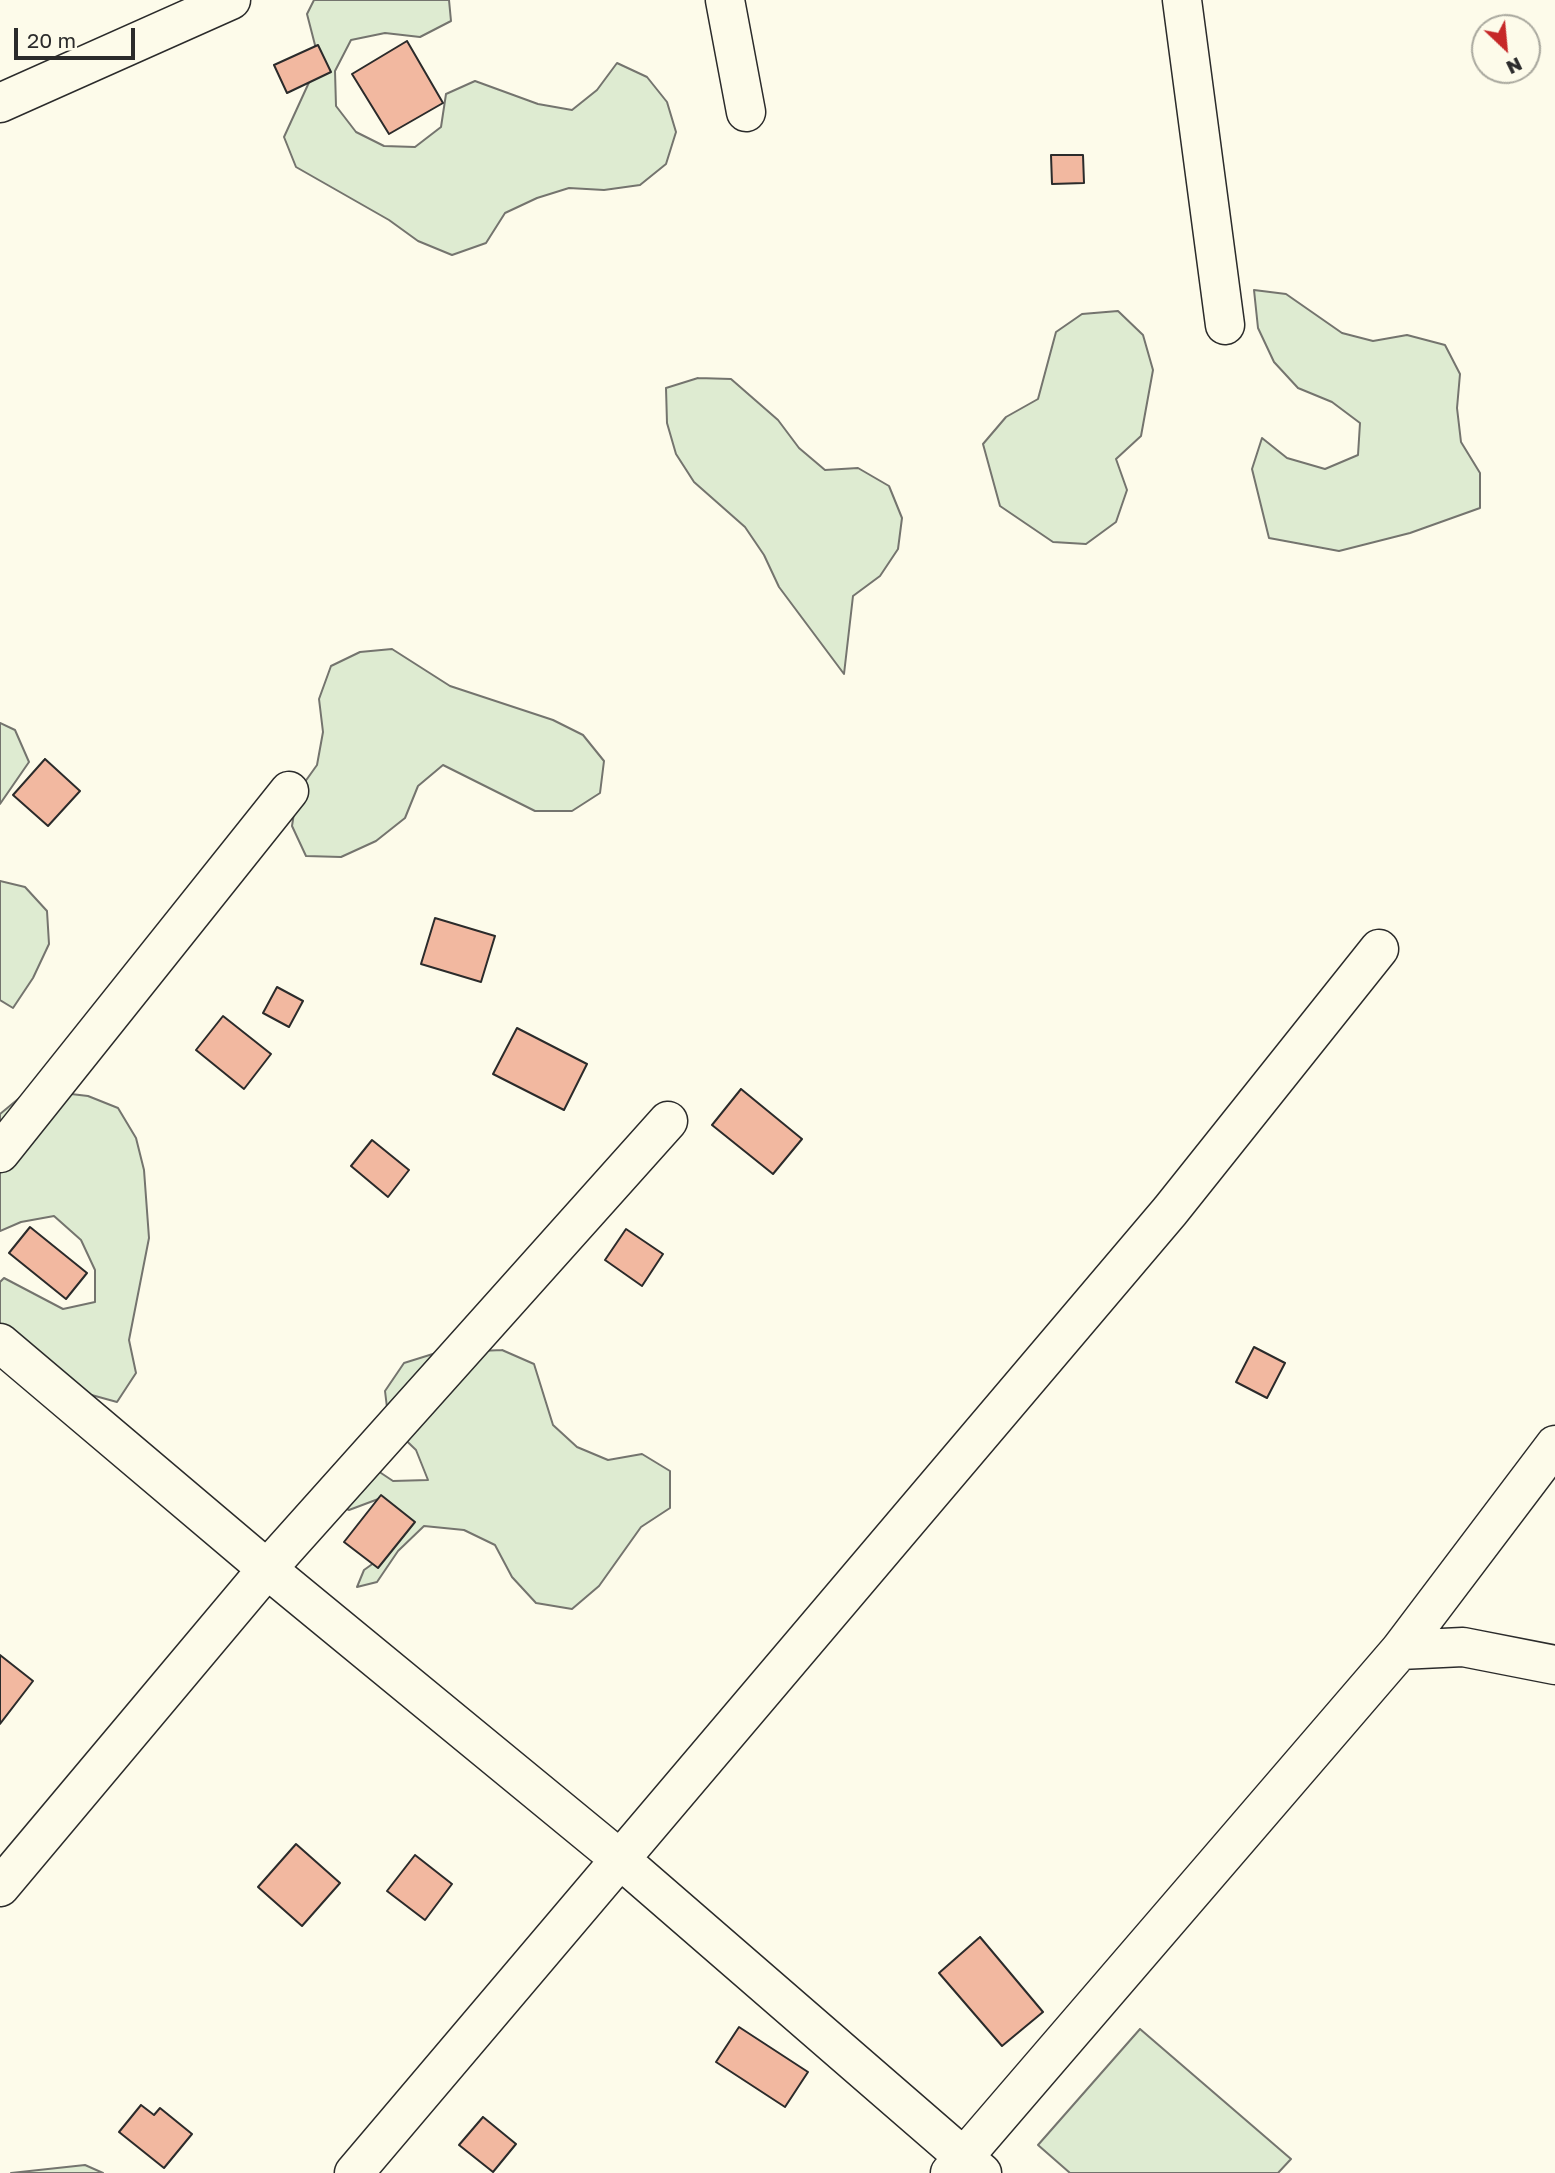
<!DOCTYPE html>
<html>
<head>
<meta charset="utf-8">
<style>
  body { margin:0 }
  #map { position:relative; width:1555px; height:2173px; overflow:hidden; background:#fdfbea; font-family:"Golos Text",sans-serif }
  canvas { display:block }
  .north { position:absolute; left:1471px; top:14px; width:70px; height:70px; box-sizing:border-box; background:#fdfbea; border:2px solid #a9a89e; border-radius:50%; rotate:154deg; font-size:19px; font-weight:700; line-height:28px; text-align:center; color:#2b2b2b }
  .north::after { content:''; display:block; margin:auto; width:24px; height:32px; background:#c62828; clip-path:polygon(50% 0,100% 100%,50% 72%,0 100%) }
  .scale { position:absolute; left:14px; top:28px; width:121px; height:32px; box-sizing:border-box; border:4px solid #2b2b2b; border-top:0; padding-left:9px; font-size:21px; line-height:24px; white-space:nowrap; color:#2b2b2b; -webkit-text-stroke:5px #fdfbea; paint-order:stroke }
</style>
</head>
<body>
<div id="map">
<canvas width="1555" height="2173"></canvas>
<div class="north">N</div>
<div class="scale">20 m</div>
</div>
<script>
const ctx = document.querySelector('canvas').getContext('2d');
ctx.lineJoin = 'round';
function fill(path, color) { ctx.fillStyle = color; ctx.fill(path, 'evenodd'); }
const shape = rows => new Path2D(rows.map(r => 'M' + r).join(''));
function strokePath(path, color, width, dash) { ctx.strokeStyle = color; ctx.lineWidth = width; ctx.lineCap = dash ? 'butt' : 'round'; ctx.setLineDash(dash || []); ctx.stroke(path); }
const green = shape([
  [314,0,449,0,451,21,420,37,385,33,351,40,335,71,336,106,356,132,384,146,415,147,441,127,446,94,475,81,538,104,572,110,597,90,617,63,647,77,667,102,676,132,666,164,640,185,604,190,569,188,537,198,505,213,486,243,452,255,418,241,389,220,296,167,284,137,311,78,315,45,307,14,314,0],
  [1254,290,1286,294,1342,333,1373,341,1407,335,1445,345,1460,374,1457,408,1461,442,1480,473,1480,508,1410,533,1339,551,1269,538,1252,469,1262,438,1287,458,1325,469,1358,455,1360,423,1332,402,1298,388,1274,362,1258,328,1254,290],
  [1118,311,1143,335,1153,370,1141,436,1116,459,1127,490,1116,522,1086,544,1053,542,1000,506,983,444,1006,417,1038,399,1056,332,1082,314,1118,311],
  [698,378,731,379,778,420,799,448,825,470,858,468,889,486,902,518,898,549,880,576,853,596,844,674,779,587,764,555,745,527,694,482,676,454,667,423,666,388,698,378],
  [392,649,450,686,553,720,583,735,604,761,600,793,572,811,535,811,443,765,418,786,405,818,376,841,341,857,306,856,292,826,297,793,317,765,323,732,319,699,331,666,360,652,392,649],
  [0,723,15,730,29,762,0,804,0,723],
  [0,881,25,887,47,911,49,944,33,978,13,1008,0,1000,0,881],
  [54,1092,88,1096,118,1108,136,1138,144,1170,149,1238,129,1340,136,1373,117,1402,77,1391,0,1336,0,1282,4,1278,63,1309,95,1302,95,1270,81,1240,54,1216,21,1222,0,1231,0,1114,23,1095,54,1092],
  [502,1350,534,1364,553,1425,577,1447,608,1460,642,1454,670,1471,670,1508,641,1527,599,1586,572,1609,536,1603,512,1577,495,1545,464,1530,424,1526,398,1551,377,1582,357,1587,364,1570,389,1552,381,1498,349,1510,318,1496,334,1465,366,1463,393,1481,428,1480,416,1450,389,1424,385,1391,404,1363,436,1353,502,1350],
  [1140,2029,1291,2159,1278,2173,1070,2173,1038,2145,1140,2029],
  [85,2165,103,2173,11,2173,85,2165]
]);
fill(green, '#deebd1');
strokePath(green, '#74746e', 2);
const building = shape([
  [407,41,443,103,389,134,352,74,407,41],
  [318,45,331,72,287,93,274,65,318,45],
  [1051,155,1083,155,1084,183,1052,184,1051,155],
  [45,759,80,791,48,826,13,795,45,759],
  [435,918,495,936,481,982,421,964,435,918],
  [277,987,303,1001,289,1027,263,1013,277,987],
  [223,1016,271,1054,244,1089,196,1050,223,1016],
  [517,1028,587,1064,564,1110,493,1074,517,1028],
  [741,1089,802,1139,773,1174,712,1125,741,1089],
  [372,1140,409,1170,388,1197,351,1166,372,1140],
  [30,1227,87,1273,66,1299,9,1253,30,1227],
  [626,1229,663,1254,642,1286,605,1260,626,1229],
  [1254,1347,1285,1363,1267,1398,1236,1382,1254,1347],
  [381,1495,415,1522,378,1568,344,1542,381,1495],
  [0,1655,33,1681,0,1724,0,1655],
  [296,1844,340,1883,302,1926,258,1887,296,1844],
  [415,1855,452,1884,425,1920,387,1891,415,1855],
  [980,1937,1043,2012,1002,2046,939,1973,980,1937],
  [739,2027,808,2072,785,2107,716,2062,739,2027],
  [141,2105,154,2115,160,2108,192,2134,164,2168,119,2132,141,2105],
  [483,2117,516,2144,493,2172,459,2145,483,2117]
]);
fill(building, '#f2b8a0');
strokePath(building, '#2b2b2b', 2);
const minor = shape([
  [725,0,746,112],
  [1182,0,1225,325],
  [0,103,231,0],
  [0,1153,289,791],
  [0,1343,267,1569,621,1860,982,2173],
  [1400,1650,1463,1647,1555,1665],
  [0,1887,267,1569,668,1121],
  [354,2173,1170,1211,1379,949],
  [950,2173,1400,1650,1555,1445]
]);
strokePath(minor, '#2b2b2b', 41);
strokePath(minor, '#fdfbea', 38);
</script>
</body>
</html>
